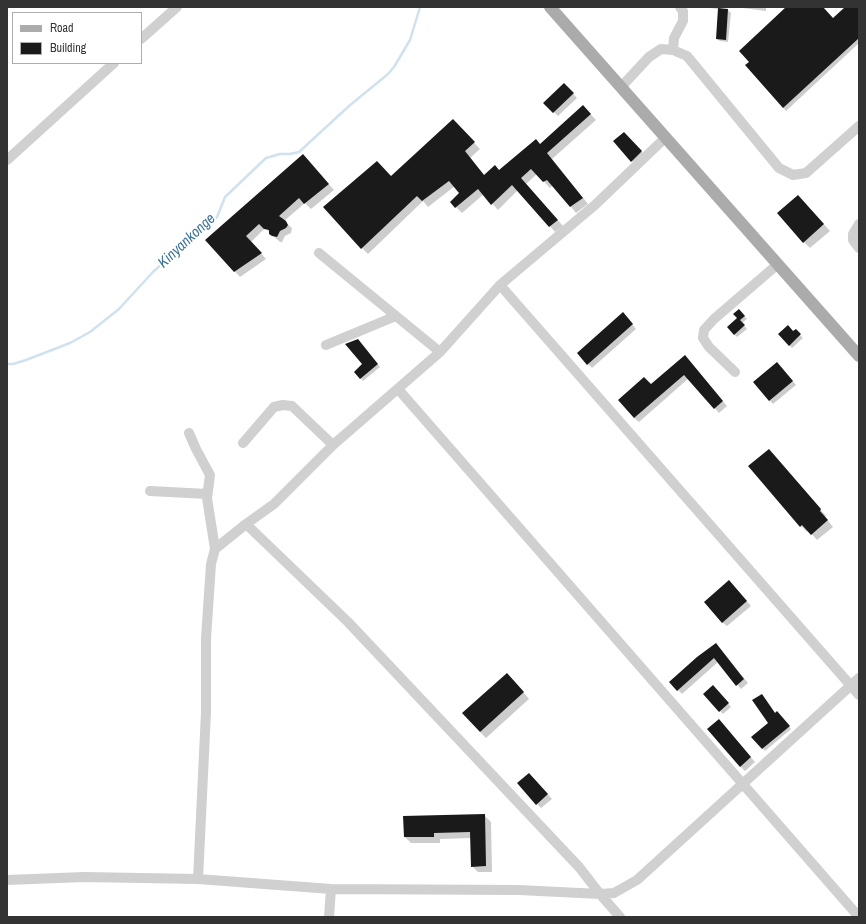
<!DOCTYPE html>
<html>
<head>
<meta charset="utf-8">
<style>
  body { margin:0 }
  #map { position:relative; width:866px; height:924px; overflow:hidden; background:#fff; font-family:"Archivo Narrow",sans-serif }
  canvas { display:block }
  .frame { position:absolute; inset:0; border:8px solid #333; pointer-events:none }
  .legend { position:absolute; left:12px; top:12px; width:130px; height:52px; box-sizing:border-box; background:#fff; border:1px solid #adadad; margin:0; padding:5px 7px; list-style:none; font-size:12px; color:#333 }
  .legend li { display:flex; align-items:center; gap:8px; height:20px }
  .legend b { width:20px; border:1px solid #adadad }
</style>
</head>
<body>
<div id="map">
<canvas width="866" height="924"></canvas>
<div class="frame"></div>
<ul class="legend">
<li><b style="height:5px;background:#ababab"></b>Road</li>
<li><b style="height:11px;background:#1a1a1a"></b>Building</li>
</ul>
</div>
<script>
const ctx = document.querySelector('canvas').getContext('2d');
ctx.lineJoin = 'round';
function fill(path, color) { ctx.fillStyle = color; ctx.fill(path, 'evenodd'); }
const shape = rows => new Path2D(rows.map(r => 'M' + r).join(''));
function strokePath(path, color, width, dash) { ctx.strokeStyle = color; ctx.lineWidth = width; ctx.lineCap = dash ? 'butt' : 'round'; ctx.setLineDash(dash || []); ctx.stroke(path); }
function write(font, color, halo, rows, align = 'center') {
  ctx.font = font + ' "Archivo Narrow",sans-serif'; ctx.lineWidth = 4; ctx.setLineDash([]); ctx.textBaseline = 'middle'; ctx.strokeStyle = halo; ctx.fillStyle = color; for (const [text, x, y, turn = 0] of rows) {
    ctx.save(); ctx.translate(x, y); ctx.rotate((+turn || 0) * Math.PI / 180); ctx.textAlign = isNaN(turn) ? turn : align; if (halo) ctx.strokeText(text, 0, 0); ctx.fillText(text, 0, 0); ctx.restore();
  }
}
fill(shape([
  [699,7,720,7,720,9,728,10,731,13,728,42,720,41,717,39,719,9],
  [735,7,766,7,766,11],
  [787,7,821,7,833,19,846,7,859,7,859,43,786,111,750,62],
  [564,84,577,98,558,116,545,103],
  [583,106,596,120,552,159,588,204,576,213,553,185,550,188,537,174,526,184,563,226,555,232,518,190,498,210,484,194,462,213,451,202,461,193,455,186,428,207,423,201,368,254,362,248,391,177,452,120,480,149,470,158,485,176,499,171,540,145],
  [623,134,646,156,636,165,632,161],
  [308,161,334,190,311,209,305,203,284,221,292,228,291,233,285,236,282,242,280,242,265,228,251,242,266,259,240,277,206,240],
  [804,202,830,231,810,248,804,242],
  [739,310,747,319,742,323,747,329,737,337,734,334],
  [627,318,636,329,592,368,588,364],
  [796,331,803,338,792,348,779,334],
  [360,343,380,367,363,381,355,372,363,364],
  [689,361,727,406,719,413,689,378,639,422,634,418,651,385],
  [781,367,796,385,773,404,769,400],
  [774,455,826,516,825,517,833,527,817,540,808,530,807,532,801,526,750,466],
  [733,586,751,606,727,626,722,622],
  [720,649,748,683,741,689,718,662,682,694,678,690],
  [513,680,529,699,486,738,480,732],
  [713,686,731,707,723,714,704,694],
  [762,695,776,714,780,715,791,729,765,751,753,737,769,723],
  [723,725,755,762,745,771,740,766],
  [533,778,552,799,541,808,537,804],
  [485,816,491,822,492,872,478,872,472,866,471,838,440,839,440,843,411,843,405,837,404,817]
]), '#0003');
strokePath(shape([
  [7,364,13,364,26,360,70,343,90,332,119,309,152,273,168,258,217,217,225,197,266,158,280,154,290,154,299,152,349,106,388,74,394,67,410,40,420,7]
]), '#cfe2ee', 2.5);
fill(shape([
  [786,7,823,7,833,18,845,7,859,7,859,38,783,108,745,65,749,62,739,51],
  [718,8,728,9,726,40,716,39],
  [564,83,574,93,553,113,543,103],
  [583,105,591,114,547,153,583,198,570,207,547,180,543,182,531,169,521,178,558,220,549,227,512,185,491,205,478,189,455,208,450,202,459,193,449,181,422,201,417,196,361,249,323,207,377,161,391,176,453,119,475,142,465,151,484,175,495,165,499,170,536,139,540,144],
  [624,132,642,151,631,162,613,141],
  [303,154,329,184,304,204,299,198,279,216,286,221,288,225,286,228,280,231,277,237,272,236,269,234,269,230,264,229,259,224,246,236,262,253,234,272,205,240],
  [798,195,824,224,803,243,777,213],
  [739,309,745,316,740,320,745,325,734,335,727,327,737,318,733,314],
  [623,312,633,324,587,365,577,353],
  [788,325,793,331,796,329,801,334,789,346,778,334],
  [358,339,378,364,360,379,354,372,362,364,345,344],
  [685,355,723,401,714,409,684,375,634,418,618,400,644,377,651,384],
  [777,362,793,381,769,401,753,382],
  [769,449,821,509,820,511,828,520,811,535,802,525,800,527,748,466],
  [729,580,747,601,722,623,704,602],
  [716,643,744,679,736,686,714,658,677,691,669,682,697,657],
  [507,673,524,692,480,732,462,713],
  [713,685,729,703,719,712,703,694],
  [762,694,775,713,777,711,790,726,762,749,751,737,768,723,752,700],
  [719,719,751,757,740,767,707,729],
  [529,773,548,794,536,805,517,783],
  [485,814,486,866,471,867,470,832,434,833,434,837,404,837,403,816]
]), '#1a1a1a');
strokePath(shape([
  [141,39,177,7],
  [673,50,674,38,683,21,683,11,680,7],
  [621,87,649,57,661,49,673,50,687,56,779,168,793,175,806,173,859,126],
  [7,160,114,63],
  [859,224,853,234,853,240,859,248],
  [319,253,440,352],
  [500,285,859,695],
  [326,345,396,316],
  [735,372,709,347,703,338,704,330,714,319,778,264],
  [398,389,859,917],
  [189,433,196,449,210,475,207,498,215,549],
  [243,443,274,407,283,405,292,406,333,445],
  [150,491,207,494],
  [246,524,348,622,579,867,600,894,620,917],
  [198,879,206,712,206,638,211,564,215,549,246,524,274,504,333,445,440,352,500,285,595,205,665,138],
  [7,880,84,877,198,879,331,889,519,890,600,894,614,893,637,880,859,678],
  [329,917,331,889]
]), '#d0d0d0', 10);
strokePath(shape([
  [550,7,859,356]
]), '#ababab', 12);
write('italic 15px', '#3f7597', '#fff', [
  ["Kinyankonge",187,241,-43]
]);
</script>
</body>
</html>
